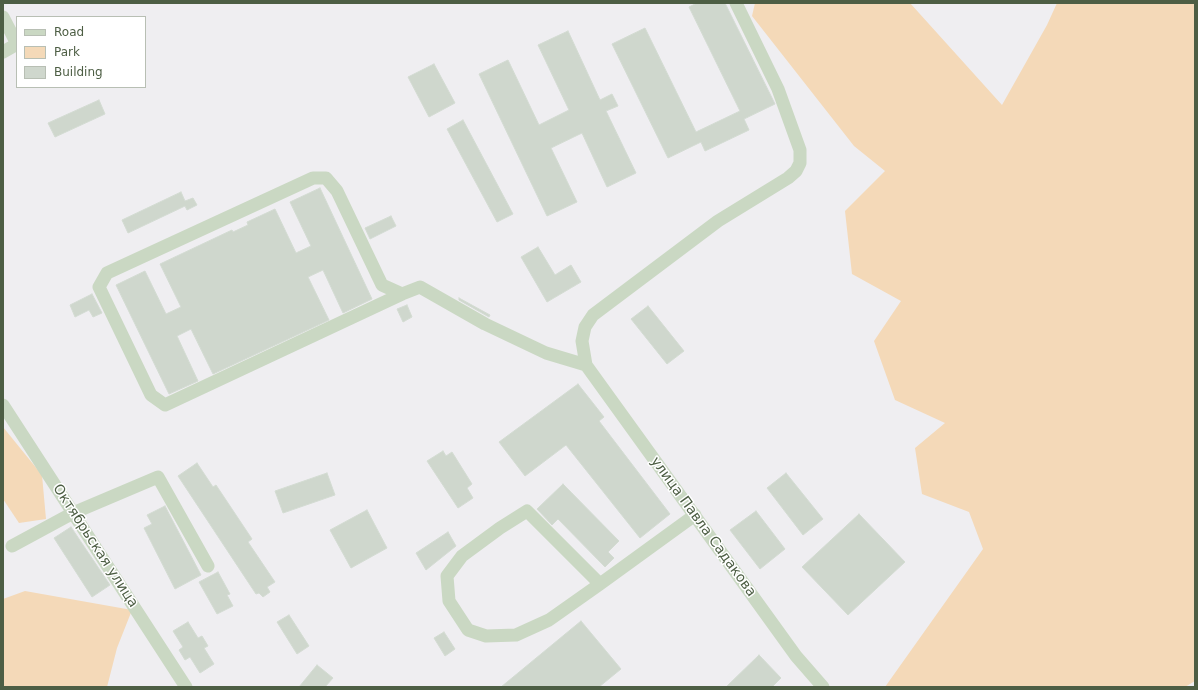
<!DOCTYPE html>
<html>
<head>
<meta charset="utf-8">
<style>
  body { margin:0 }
  #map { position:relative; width:1198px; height:690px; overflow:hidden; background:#efeef1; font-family:"DejaVu Sans",sans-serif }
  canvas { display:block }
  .frame { position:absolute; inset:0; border:4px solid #4d5e44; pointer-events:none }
  .legend { position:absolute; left:16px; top:16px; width:130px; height:72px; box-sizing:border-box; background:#fff; border:1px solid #b8bfb4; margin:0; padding:5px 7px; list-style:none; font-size:12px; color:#4d5e44 }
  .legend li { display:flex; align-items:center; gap:8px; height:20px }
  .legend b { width:20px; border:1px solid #b8bfb4 }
</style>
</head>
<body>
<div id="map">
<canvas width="1198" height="690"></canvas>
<div class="frame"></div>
<ul class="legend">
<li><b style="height:5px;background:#cad8c3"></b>Road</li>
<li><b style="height:11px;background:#f4d9b8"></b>Park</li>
<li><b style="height:11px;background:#cfd7cd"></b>Building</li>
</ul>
</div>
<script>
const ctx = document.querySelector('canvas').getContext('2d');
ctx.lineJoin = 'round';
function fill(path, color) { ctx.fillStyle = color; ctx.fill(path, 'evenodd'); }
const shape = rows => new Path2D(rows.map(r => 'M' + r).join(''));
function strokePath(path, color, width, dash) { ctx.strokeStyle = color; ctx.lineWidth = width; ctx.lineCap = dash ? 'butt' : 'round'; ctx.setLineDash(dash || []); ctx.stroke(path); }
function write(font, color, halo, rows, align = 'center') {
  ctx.font = font + ' "DejaVu Sans",sans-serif'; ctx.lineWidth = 3; ctx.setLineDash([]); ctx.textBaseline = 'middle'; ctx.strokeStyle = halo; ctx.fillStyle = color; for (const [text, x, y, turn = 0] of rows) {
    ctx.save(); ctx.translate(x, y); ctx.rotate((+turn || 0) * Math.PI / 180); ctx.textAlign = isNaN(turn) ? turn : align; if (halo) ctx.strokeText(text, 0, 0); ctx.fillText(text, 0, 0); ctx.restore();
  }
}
fill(shape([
  [755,3,910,3,1002,105,1047,25,1057,3,1195,3,1195,681,1185,687,885,687,983,549,969,512,922,494,915,448,945,423,895,400,874,341,901,301,852,274,845,211,885,171,854,146,752,16],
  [3,427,42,475,46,519,19,523,3,499],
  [25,591,132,610,117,648,107,687,3,687,3,599]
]), '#f4d9b8');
const building = shape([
  [697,3,725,3,775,104,744,119,749,130,705,151,701,142,668,158,612,44,645,28,696,132,740,111,689,7,697,3],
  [568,31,600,100,612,94,618,106,606,111,636,173,607,187,582,133,551,148,577,202,547,216,479,74,508,60,539,125,569,110,538,45,568,31],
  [434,64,455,103,429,117,408,77,434,64],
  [99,100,105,114,55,137,48,123,99,100],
  [463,120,513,214,497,222,447,129,463,120],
  [320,188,372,299,343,313,323,270,308,277,329,320,213,374,191,329,177,336,198,381,169,394,116,285,145,271,166,314,181,307,160,264,232,230,233,232,248,225,247,222,275,209,296,253,311,246,290,202,320,188],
  [181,192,185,201,193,198,197,205,187,210,185,206,128,233,122,220,181,192],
  [391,216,396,226,370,239,365,228,391,216],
  [538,247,555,275,571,265,581,282,547,302,521,257,538,247],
  [92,294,102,313,93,317,89,310,75,317,70,305,92,294],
  [459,298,490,315,489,317,459,300,459,298],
  [407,305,412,317,403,322,397,309,407,305],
  [648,306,684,351,667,364,631,319,648,306],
  [578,384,604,417,599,421,670,514,640,538,566,445,525,476,499,442,578,384],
  [443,451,446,456,452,452,472,484,467,488,473,498,458,508,427,461,443,451],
  [197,463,213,487,216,485,252,539,248,542,275,582,267,587,270,592,263,597,259,593,256,594,178,476,197,463],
  [327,473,335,495,283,513,275,491,327,473],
  [786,473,823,519,803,535,767,488,786,473],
  [563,484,619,541,608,552,614,558,605,567,558,519,552,525,537,509,563,484],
  [165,506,201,575,175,589,144,528,152,524,147,515,165,506],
  [367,510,387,548,351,568,330,530,367,510],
  [756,511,785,549,760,569,730,530,756,511],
  [859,514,905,562,848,615,802,567,859,514],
  [71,527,110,585,92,597,54,538,71,527],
  [448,532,456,546,426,570,416,553,448,532],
  [218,572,230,594,227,595,233,606,217,614,199,582,218,572],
  [289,615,309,646,297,654,277,622,289,615],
  [581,621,621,669,599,687,501,687,581,621],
  [188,622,198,638,202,636,208,646,204,648,214,664,200,673,190,657,185,660,179,650,183,647,173,631,188,622],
  [444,632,455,649,445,656,434,638,444,632],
  [759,655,781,678,772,687,726,687,759,655],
  [317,665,333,678,325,687,299,687,317,665]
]);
fill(building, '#cfd7cd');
strokePath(building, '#d3dbd2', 1);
strokePath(shape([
  [736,3,778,89,800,150,800,163,796,171,788,178,718,221,593,315,585,327,582,341,586,365,796,656,823,687],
  [3,17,17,44,3,52],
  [402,294,165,405,151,395,99,287,107,273,313,178,326,178,337,191,382,285,402,294,420,287,485,324,546,353,586,365],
  [3,405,186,687],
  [12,546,73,513,158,477,208,566],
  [600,584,527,511,500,528,462,556,447,576,449,601,468,630,486,636,516,635,549,620,600,584,695,515]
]), '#cad8c3', 13);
write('14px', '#4d5e44', '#fff', [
  ["улица Павла Садакова",703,527,54],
  ["Октябрьская улица",95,546,57]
]);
</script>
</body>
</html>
